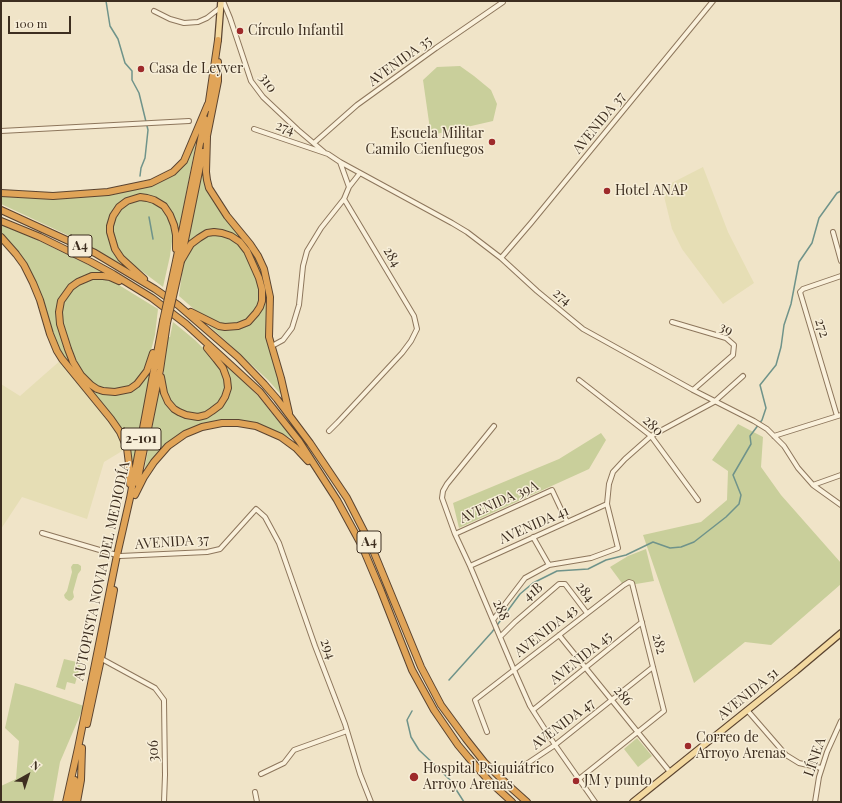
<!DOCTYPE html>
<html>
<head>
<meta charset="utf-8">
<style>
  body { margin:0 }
  #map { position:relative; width:842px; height:803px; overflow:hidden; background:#f0e4c8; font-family:"Playfair Display",serif }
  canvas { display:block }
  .frame { position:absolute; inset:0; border:2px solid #3d2e20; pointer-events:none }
  .north { position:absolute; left:8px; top:755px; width:40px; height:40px; -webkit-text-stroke:3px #f7eed8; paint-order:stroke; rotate:39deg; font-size:11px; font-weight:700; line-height:16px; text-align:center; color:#3d2e20 }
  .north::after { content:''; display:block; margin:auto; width:14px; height:18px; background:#3d2e20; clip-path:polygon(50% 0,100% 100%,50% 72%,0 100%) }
  .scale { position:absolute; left:8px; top:16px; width:63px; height:18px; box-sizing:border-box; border:2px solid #3d2e20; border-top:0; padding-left:5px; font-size:12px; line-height:14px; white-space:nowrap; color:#3d2e20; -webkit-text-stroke:3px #f7eed8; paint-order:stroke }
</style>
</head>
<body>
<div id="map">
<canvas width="842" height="803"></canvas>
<div class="frame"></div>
<div class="north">N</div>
<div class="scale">100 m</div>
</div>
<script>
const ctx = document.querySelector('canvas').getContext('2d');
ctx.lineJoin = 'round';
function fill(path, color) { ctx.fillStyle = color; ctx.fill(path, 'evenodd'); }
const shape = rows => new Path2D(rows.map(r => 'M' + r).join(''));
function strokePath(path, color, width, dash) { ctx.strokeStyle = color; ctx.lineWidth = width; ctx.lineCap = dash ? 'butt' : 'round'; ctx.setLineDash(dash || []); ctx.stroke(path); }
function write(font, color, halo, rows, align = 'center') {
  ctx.font = font + ' "Playfair Display",serif'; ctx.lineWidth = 3; ctx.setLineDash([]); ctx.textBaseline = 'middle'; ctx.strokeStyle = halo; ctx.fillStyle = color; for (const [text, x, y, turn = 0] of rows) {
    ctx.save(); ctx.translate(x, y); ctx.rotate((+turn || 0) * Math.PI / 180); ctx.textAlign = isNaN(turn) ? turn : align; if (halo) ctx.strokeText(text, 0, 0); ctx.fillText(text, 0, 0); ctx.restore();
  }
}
fill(shape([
  [703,167,728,232,754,283,723,304,682,249,672,229,662,188],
  [62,359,111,419,127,448,104,462,87,519,22,497,1,529,1,384,20,396]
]), '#e6deb5');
fill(shape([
  [460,66,474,76,491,90,497,104,493,121,436,134,430,129,423,80,437,67],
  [197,137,178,235,174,217,150,196,123,202,108,226,108,238,114,252,125,266,80,241,1,204,1,194,108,193,175,173],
  [203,164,204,165,208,191,217,206,251,249,258,261,264,276,267,291,267,340,284,398,268,380,204,321,221,328,248,324,256,318,262,307,258,270,231,233,213,229,205,232,196,237,189,243,185,251],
  [140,200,150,201,156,203,165,211,170,219,173,234,170,256,163,287,123,257,116,247,113,237,113,224,115,217,119,210,131,202],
  [1,224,23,233,105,273,94,274,78,278,66,289,58,301,68,355,97,391,128,391,152,365,141,427,133,467,130,452,125,437,62,355,17,251,1,234],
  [216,235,227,236,235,241,244,250,258,280,260,302,255,312,248,319,241,323,231,325,221,324,203,317,179,296,183,266,189,251,196,242,207,236],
  [89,279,102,279,114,282,158,309,155,335,148,362,142,375,135,383,125,388,111,389,102,388,88,380,81,370,69,344,63,324,62,309,64,301,68,293,78,285],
  [173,322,195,340,209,354,218,366,224,376,225,385,223,396,218,404,209,411,201,414,192,414,182,411,174,406,170,400,166,389,164,378,164,363,168,337,170,337],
  [219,358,257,395,293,439,268,428,252,422,231,420,209,423,189,429,175,437,156,455,144,472,160,385,173,411,180,416,190,419,199,419,229,395],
  [738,424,763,437,761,467,781,495,841,563,841,584,771,645,745,642,694,683,643,535,701,522,727,500,728,471,712,460],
  [601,433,606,440,589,469,459,528,453,503,559,459],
  [646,549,654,581,624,586,610,567,628,556],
  [73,564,78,564,81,566,81,570,78,574,73,592,74,597,72,600,69,601,65,598,64,595,67,591,72,572,71,567],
  [64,659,81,663,75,684,67,682,65,690,56,687],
  [15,683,32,688,84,706,60,762,53,802,1,802,1,786,16,779,19,741,5,728],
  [637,738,652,756,638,767,624,749]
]), '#c9cf9b');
strokePath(shape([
  [106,1,110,26,118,39,125,63,132,71,132,80,139,93,148,130,145,158,141,168,140,176],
  [149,217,153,239],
  [449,680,492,632,520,594,533,583,557,571,588,569,606,560,626,555,653,542,670,548,681,547,694,542,726,517,739,504,741,495,733,475,751,444,750,436,762,420,766,408,760,385,776,365,781,347,784,325,791,304,799,262,812,243,819,218,837,193,841,191],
  [412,711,407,720,411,737,419,750,437,767,450,780,464,802]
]), '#6f938a', 1.5);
const minor = shape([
  [223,1,230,18,251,81,263,97,298,130,324,152],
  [154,11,170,19,184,23,198,22,207,18,221,7],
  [254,129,328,154,340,162,452,223,467,232,501,258,537,291,583,329,693,390,754,421,767,429,784,446,798,468,813,485,841,505],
  [1,131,189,121],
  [314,143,357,105,436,48,503,2,503,1],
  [340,162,349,187],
  [833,232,841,261],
  [501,258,531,223,713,1],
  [672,322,726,338,734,345,733,355,693,390],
  [272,346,283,340,292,328,299,305,303,266,307,251,321,228,344,199,349,187,360,173],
  [579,380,651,436,698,500],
  [837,416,800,292,803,289,841,276],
  [494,426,447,484,443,491,442,498,455,534,470,566,514,670,530,706,555,745,595,802],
  [329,431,338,422,402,353,411,341,417,329,414,316,344,199],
  [774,436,841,415],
  [813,485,841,475],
  [42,533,120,556,207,552,220,549,256,509,265,517,279,543,315,646,345,724,360,774,371,802],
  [455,534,552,490,567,522],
  [533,537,549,565],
  [470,566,607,504],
  [493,620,525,578,549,565,591,558,618,548,607,504,609,484,613,472,625,459,651,436,714,402,743,376],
  [559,635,670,772],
  [500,637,515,622,559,584,565,584,587,613],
  [100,658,155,688,164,700,165,775,164,802],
  [533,710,642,622],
  [747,710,786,755,799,763,821,768],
  [487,732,475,700,624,585,629,582,632,583,664,711,579,779],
  [522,767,555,745,653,667],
  [261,774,284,763,294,750,347,731],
  [255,792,257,802],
  [815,802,819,777,827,752,841,721]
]);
const major = shape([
  [218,40,221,1],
  [633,802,796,671,841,633]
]);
const highway = shape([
  [208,108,218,40],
  [207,137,206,172,207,180,209,188,227,216,250,244,258,256,264,269,270,297,269,337,281,378,289,413],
  [206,141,218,81,218,62],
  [1,193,53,196,108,192,151,183,173,172,184,161,208,104],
  [1,210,95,253,155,289,178,305,238,357,264,384,277,399,310,443,347,498,370,543,421,667,441,705,466,739,485,763,508,785,527,802],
  [1,221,40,237,91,262,113,274,152,298,186,324,260,392,299,441,337,500,362,546,381,591,412,670,434,710,458,745,468,757,489,781,512,802],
  [1,237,16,254,24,265,33,283,40,300,50,334,57,351,62,359,111,419,120,432,127,448,130,472,130,484],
  [182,255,203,152],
  [176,261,205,119],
  [181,261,191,244,199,238,207,233,214,232,222,233,231,236,240,242,247,251,259,278,262,289,262,301,260,307,256,313,248,322,238,326,225,327,219,326,191,312],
  [144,279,121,258,115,249,110,232,110,226,113,216,119,207,127,201,140,197,147,198,154,200,164,206,170,215,174,225,176,235,176,249],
  [119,281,110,277,103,276,92,276,78,282,71,287,61,301,59,312,60,324,68,349,73,362,81,375,91,385,97,389,103,391,115,392,130,389,137,384,147,371,153,353],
  [161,377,164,393,168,402,174,409,179,412,186,415,198,417,206,415,212,411,220,405,225,397,228,388,227,379,223,368,216,359,207,348],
  [137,483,160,370,167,323],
  [135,495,144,477,154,462,168,446,185,434,202,427,222,423,238,423,256,426,281,437,296,448,308,461],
  [87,724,101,659,114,590],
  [66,802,78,748,117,555,130,498,163,321],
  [71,802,75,780],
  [77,802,81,780,82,748]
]);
strokePath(minor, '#8d765c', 6);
strokePath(major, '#5b4430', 8);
strokePath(highway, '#5b4430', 8);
strokePath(minor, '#faf1dc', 4);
strokePath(major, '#f3d9a0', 5.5);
strokePath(highway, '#e0a458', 6);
const highwayBridge = shape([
  [163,321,176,261],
  [167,323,181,261]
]);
strokePath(highwayBridge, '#5b4430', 8, []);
strokePath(highwayBridge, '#e0a458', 6);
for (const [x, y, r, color] of [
  [240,31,4,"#9e2a2b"],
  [141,69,4,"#9e2a2b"],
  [492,142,4,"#9e2a2b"],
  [607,191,4,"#9e2a2b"],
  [688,746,4,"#9e2a2b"],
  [414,777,5,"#9e2a2b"],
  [576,781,4,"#9e2a2b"]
]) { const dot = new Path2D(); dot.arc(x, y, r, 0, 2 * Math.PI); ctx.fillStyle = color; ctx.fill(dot); strokePath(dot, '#f7eed8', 1.5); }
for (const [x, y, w] of [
  [80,246,24],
  [141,439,40],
  [369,542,24]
]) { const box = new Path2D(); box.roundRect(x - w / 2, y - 11, w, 22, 3); ctx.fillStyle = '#f7eed8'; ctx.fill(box); strokePath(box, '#3d2e20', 1); }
write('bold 13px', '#3d2e20', null, [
  ["A4",80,246],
  ["2-101",141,439],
  ["A4",369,542]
]);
write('14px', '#3d2e20', '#f7eed8', [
  ["Círculo Infantil",248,31],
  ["Casa de Leyver",149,69],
  ["Escuela Militar",484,134,"right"],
  ["Camilo Cienfuegos",484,150,"right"],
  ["Hotel ANAP",615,191],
  ["Correo de",696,738],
  ["Arroyo Arenas",696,754],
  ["Hospital Psiquiátrico",423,769],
  ["Arroyo Arenas",423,785],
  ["JM y punto",584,781]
], 'left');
write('14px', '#3d2e20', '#f7eed8', [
  ["AVENIDA 35",400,61,-36],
  ["310",268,83,55],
  ["AVENIDA 37",599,123,-51],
  ["274",285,128,19],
  ["284",392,257,59],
  ["274",562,297,39],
  ["272",822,328,73],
  ["39",726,329,26],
  ["280",653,426,44],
  ["AVENIDA 39A",499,502,-24],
  ["AVENIDA 41",534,525,-24],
  ["AVENIDA 37",172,542,-4],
  ["AUTOPISTA NOVIA DEL MEDIODÍA",102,571,-78],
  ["41B",533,592,-40],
  ["284",585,592,53],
  ["288",501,610,67],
  ["AVENIDA 43",546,631,-38],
  ["282",659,644,76],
  ["294",328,649,70],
  ["AVENIDA 45",581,658,-39],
  ["AVENIDA 51",748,694,-39],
  ["286",623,696,51],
  ["AVENIDA 47",563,724,-37],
  ["306",154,751,-90],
  ["LÍNEA",815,757,-71]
]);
</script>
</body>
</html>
